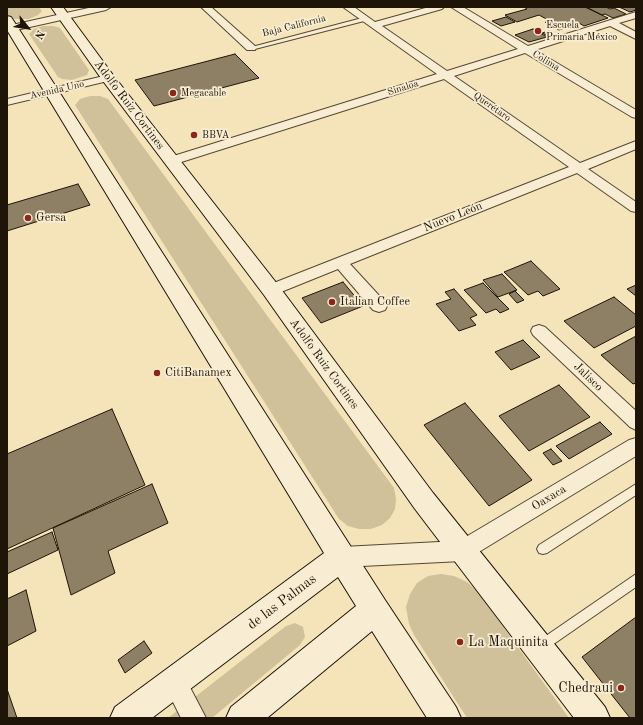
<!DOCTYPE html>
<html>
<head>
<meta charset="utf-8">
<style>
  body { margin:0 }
  #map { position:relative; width:643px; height:725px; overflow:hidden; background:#f5e4b9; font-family:"Old Standard TT",serif }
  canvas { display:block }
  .frame { position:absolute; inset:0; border:8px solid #1e1407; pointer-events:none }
  .north { position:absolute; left:8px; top:8px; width:40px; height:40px; -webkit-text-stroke:3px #f8edd2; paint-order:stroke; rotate:120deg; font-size:11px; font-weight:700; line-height:16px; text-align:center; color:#1e1407 }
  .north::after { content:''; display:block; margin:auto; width:14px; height:18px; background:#1e1407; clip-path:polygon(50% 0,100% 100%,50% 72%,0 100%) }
</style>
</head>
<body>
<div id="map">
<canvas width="643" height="725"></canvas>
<div class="frame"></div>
<div class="north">N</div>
</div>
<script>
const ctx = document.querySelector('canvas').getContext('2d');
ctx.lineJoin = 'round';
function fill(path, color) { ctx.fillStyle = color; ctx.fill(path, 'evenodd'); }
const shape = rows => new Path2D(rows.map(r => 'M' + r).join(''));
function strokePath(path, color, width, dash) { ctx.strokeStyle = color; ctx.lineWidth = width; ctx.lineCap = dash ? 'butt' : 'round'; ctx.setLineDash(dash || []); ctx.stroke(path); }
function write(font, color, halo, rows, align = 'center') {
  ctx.font = font + ' "Old Standard TT",serif'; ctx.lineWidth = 3.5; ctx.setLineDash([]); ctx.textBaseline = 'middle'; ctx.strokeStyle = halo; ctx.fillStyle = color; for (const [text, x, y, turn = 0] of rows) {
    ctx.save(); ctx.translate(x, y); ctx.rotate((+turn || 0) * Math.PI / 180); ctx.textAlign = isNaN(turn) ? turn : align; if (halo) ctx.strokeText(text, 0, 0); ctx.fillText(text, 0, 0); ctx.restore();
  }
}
fill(shape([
  [7,7,39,7,42,11,38,15,29,19,14,19,10,18,7,13],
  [43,26,53,26,60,28,89,70,87,75,72,80,62,79,58,77,29,34,34,29],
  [90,96,100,96,108,99,394,488,396,499,395,509,390,518,382,525,371,529,359,529,348,526,339,519,75,105,80,99],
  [441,574,454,576,467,582,478,592,569,718,467,718,414,635,409,624,406,607,410,594,417,583,428,576],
  [295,623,303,627,305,637,300,645,212,718,168,718,286,626]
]), '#d0c19b');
const building = shape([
  [524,7,585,7,608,18,584,26,579,23,559,30,545,22,550,21,539,15,517,22,505,15,527,9,524,7],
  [586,7,606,7,610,9,614,8,626,14,613,18,605,14,602,15,586,7],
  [619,7,636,7,636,10,630,12,619,7],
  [506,17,515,22,501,26,492,21,506,17],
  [533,29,547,37,529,42,515,35,533,29],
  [549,31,554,34,548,36,542,33,549,31],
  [235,54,259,78,154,106,135,80,235,54],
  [78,184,90,205,7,231,7,205,78,184],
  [531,261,560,289,543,296,538,291,528,295,504,272,531,261],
  [502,274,517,290,498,297,483,280,502,274],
  [343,282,363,306,321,323,302,298,343,282],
  [483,283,509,309,500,313,496,309,486,313,464,290,483,283],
  [636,285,636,296,627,289,636,285],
  [454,289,477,315,470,318,476,325,459,331,436,304,451,299,445,292,454,289],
  [515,291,524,300,517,303,509,294,515,291],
  [614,297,636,315,636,326,594,348,564,321,614,297],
  [636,336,636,383,633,384,601,355,636,336],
  [523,340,540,357,511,370,495,352,523,340],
  [559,385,590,417,529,451,499,416,559,385],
  [465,403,532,480,489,506,424,425,465,403],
  [112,409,145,485,7,549,7,454,112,409],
  [600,422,612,434,569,459,556,446,600,422],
  [551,449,562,461,553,465,543,453,551,449],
  [152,484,168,523,108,551,115,573,71,595,53,528,152,484],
  [52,532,58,550,7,574,7,552,52,532],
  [26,590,36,631,7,646,7,599,26,590],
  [636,617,636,718,630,718,582,657,636,617],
  [144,641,152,653,125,673,118,660,144,641],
  [8,692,17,718,7,718,7,693,8,692]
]);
fill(building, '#8e8064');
strokePath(building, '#1e1407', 1);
const service = shape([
  [366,17,368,18,368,20,251,50,248,48,366,17],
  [636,484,636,495,547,553,543,554,539,553,537,549,539,545,636,484],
  [636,574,636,587,545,650,541,652,537,650,535,646,537,642,636,574]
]);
const minor = shape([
  [93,7,111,7,106,10,12,31,7,28,12,25,93,7],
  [201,7,211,7,255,46,256,48,255,50,247,50,201,7],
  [343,7,354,7,375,22,429,7,444,7,442,9,382,26,447,71,518,49,451,7,463,7,528,46,636,12,636,18,619,23,636,32,636,39,610,26,535,50,636,110,636,118,632,117,525,53,454,76,580,163,636,141,636,149,588,169,636,202,636,212,631,211,577,173,350,264,385,302,387,306,385,310,379,312,373,310,338,269,276,294,271,295,266,294,263,290,266,286,569,167,444,79,175,164,167,164,165,161,167,158,437,74,343,7],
  [108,75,112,76,113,78,112,80,7,105,7,99,108,75],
  [539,325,545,327,636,411,636,430,630,427,533,335,531,331,533,327,539,325],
  [636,438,636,456,469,558,462,561,342,567,335,564,331,557,335,550,342,547,459,541,629,440,636,438],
  [175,670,183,674,206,718,181,718,163,682,167,674,175,670]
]);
const secondary = shape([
  [51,7,63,7,113,75,278,285,433,493,605,707,610,718,574,718,415,509,264,295,103,81,51,7],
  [7,16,11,17,13,20,385,600,456,707,461,718,427,718,372,631,267,718,226,718,231,707,356,606,338,577,152,718,110,718,115,707,324,553,7,30,7,16]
]);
strokePath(service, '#544834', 2);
strokePath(minor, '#544834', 2);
strokePath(secondary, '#1e1407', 2);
fill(service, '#f8edd2');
fill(minor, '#f8edd2');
fill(secondary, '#f8edd2');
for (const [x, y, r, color] of [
  [538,31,4,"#8f2418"],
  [173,93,4,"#8f2418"],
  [194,135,4,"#8f2418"],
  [28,218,4,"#8f2418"],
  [332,302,4,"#8f2418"],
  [157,373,4,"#8f2418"],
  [460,642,4,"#8f2418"],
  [621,688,4,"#8f2418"]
]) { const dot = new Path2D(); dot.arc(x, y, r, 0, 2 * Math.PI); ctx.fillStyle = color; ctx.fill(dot); strokePath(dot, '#f8edd2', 1.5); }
write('10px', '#1e1407', '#f8edd2', [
  ["Escuela",546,25],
  ["Primaria México",546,37],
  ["Megacable",181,93],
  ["BBVA",202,135]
], 'left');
write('10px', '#1e1407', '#f8edd2', [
  ["Baja California",294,26,-14],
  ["Colima",546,61,31],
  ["Sinaloa",403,88,-17],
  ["Avenida Uno",57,90,-13],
  ["Querétaro",492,107,35]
]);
write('12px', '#1e1407', '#f8edd2', [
  ["Adolfo Ruiz Cortines",129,105,53],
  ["Nuevo León",453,217,-22],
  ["Adolfo Ruiz Cortines",324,364,54],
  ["Jalisco",588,377,44],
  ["Oaxaca",549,498,-31]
]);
write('12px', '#1e1407', '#f8edd2', [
  ["Gersa",36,218],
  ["Italian Coffee",340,302],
  ["CitiBanamex",165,373]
], 'left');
write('14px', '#1e1407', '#f8edd2', [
  ["de las Palmas",282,602,-37]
]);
write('14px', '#1e1407', '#f8edd2', [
  ["La Maquinita",468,642],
  ["Chedraui",613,688,"right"]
], 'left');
</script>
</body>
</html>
